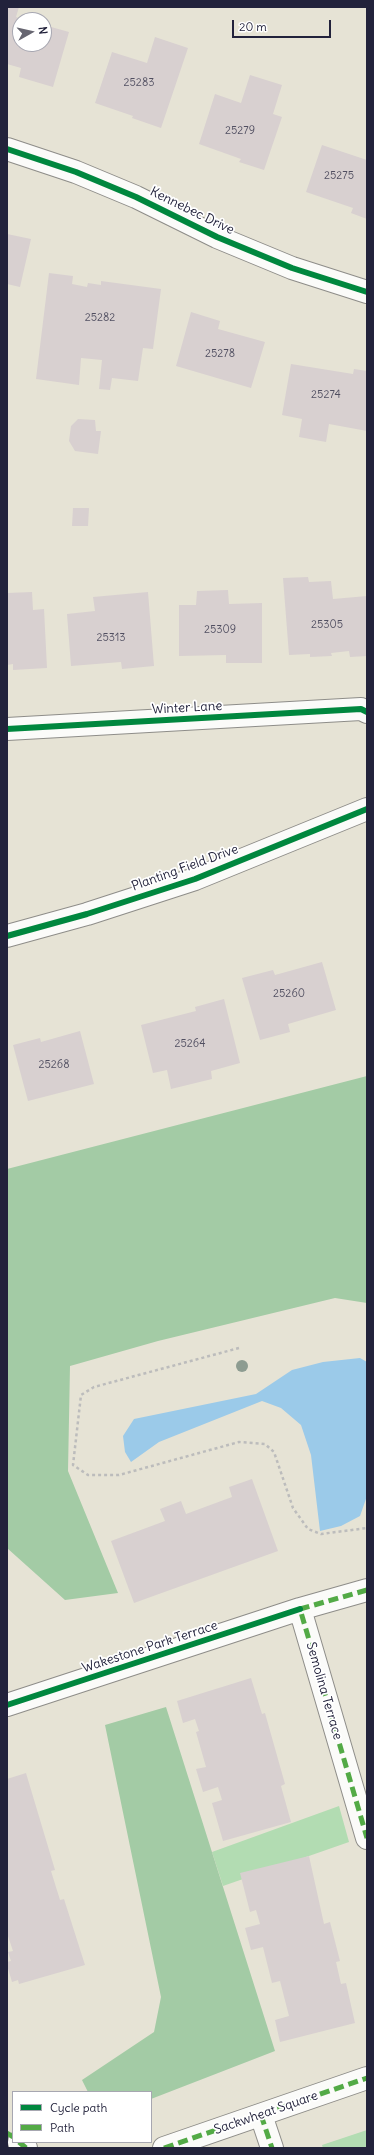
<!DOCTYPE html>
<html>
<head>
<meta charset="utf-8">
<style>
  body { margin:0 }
  #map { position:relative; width:374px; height:2155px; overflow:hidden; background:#e6e3d5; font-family:Delius,sans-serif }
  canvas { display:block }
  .frame { position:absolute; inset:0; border:8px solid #22223b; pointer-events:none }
  .legend { position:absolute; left:12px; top:2091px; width:140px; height:52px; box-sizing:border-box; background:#fff; border:1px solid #a7a7b1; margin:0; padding:5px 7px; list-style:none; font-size:12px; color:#22223b }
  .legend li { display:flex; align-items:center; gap:8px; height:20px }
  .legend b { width:20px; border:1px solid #a7a7b1 }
  .north { position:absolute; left:12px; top:12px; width:40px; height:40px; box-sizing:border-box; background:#fff; border:1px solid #a7a7b1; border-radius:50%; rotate:82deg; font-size:11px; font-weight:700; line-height:16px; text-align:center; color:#22223b }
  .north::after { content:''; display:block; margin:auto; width:14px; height:18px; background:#676671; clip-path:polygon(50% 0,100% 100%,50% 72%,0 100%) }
  .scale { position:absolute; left:232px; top:20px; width:99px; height:18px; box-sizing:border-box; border:2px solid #22223b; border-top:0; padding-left:5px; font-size:12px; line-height:14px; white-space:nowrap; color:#22223b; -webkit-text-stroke:3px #fff; paint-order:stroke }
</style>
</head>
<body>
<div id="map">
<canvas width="374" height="2155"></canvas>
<div class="frame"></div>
<ul class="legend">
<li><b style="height:5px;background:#00873e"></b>Cycle path</li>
<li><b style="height:5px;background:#53aa46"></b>Path</li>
</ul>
<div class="north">N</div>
<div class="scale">20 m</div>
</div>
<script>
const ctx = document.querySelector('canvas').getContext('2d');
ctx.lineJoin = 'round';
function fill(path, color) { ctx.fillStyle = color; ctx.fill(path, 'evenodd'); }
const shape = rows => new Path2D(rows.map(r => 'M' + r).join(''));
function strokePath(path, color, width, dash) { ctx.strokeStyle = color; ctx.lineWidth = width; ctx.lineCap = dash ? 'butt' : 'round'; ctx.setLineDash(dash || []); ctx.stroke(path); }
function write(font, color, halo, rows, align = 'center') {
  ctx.font = font + ' Delius,sans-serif'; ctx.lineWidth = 3.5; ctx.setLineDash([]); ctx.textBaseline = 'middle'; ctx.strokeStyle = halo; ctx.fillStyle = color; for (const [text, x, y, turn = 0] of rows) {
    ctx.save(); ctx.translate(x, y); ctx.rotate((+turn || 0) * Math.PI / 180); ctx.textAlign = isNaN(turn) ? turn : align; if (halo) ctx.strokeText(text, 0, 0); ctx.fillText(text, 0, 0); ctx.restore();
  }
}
fill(shape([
  [339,1806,349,1842,223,1886,212,1852],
  [367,2130,367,2148,323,2148,322,2145]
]), '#b2dcb2');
fill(shape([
  [367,1076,367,1303,335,1298,158,1341,70,1366,68,1471,118,1593,65,1600,7,1548,7,1169],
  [166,1707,275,2051,151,2099,151,2092,88,2092,82,2080,154,2032,161,1997,105,1725]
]), '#a3cba5');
fill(shape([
  [360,1358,367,1362,367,1496,360,1516,341,1526,320,1531,311,1455,301,1425,281,1408,262,1401,159,1442,131,1462,125,1452,123,1436,134,1419,256,1394,292,1370,323,1362]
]), '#9bcae9');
fill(shape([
  [7,7,19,7,16,17,24,20,20,20,20,44,44,44,44,25,69,32,53,87,19,77,21,68,7,64],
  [155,37,188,48,161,128,132,118,133,116,95,103,112,52,147,63],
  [250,75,282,85,273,114,282,117,264,170,239,162,241,159,199,144,215,94,241,103],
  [322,145,367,160,367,219,351,213,353,208,306,192],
  [7,234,31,239,20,287,7,284],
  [49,273,73,276,72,284,87,287,88,283,101,285,101,281,161,289,153,349,143,348,138,381,112,378,110,390,99,389,102,360,81,358,79,385,36,379],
  [191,312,220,321,218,329,265,342,251,388,176,366],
  [291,364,353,374,354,369,367,371,367,431,329,424,326,442,299,437,302,419,282,415],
  [78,419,95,420,96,431,101,431,98,454,75,451,69,441,71,426],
  [73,508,89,508,88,526,72,526],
  [308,577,309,582,331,581,333,599,367,596,367,656,350,657,349,651,331,653,332,656,310,657,310,654,289,655,283,578],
  [228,590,229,604,262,603,262,663,226,663,226,655,179,656,179,605,196,605,197,591],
  [32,592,33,610,44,609,47,668,13,670,13,664,7,665,7,593],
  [148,592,154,666,122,669,121,662,71,666,67,614,95,611,93,597],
  [322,962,336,1010,288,1024,290,1032,260,1040,242,978,273,970,275,975],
  [224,999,240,1063,211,1071,212,1079,171,1089,167,1070,153,1073,141,1025,196,1011,195,1007],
  [80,1031,94,1084,28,1101,13,1045,40,1038,41,1042],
  [252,1479,278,1551,134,1603,111,1541,165,1521,160,1509,181,1501,186,1514,232,1497,229,1487],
  [251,1678,262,1714,265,1713,285,1784,281,1786,291,1822,223,1841,212,1803,222,1800,218,1787,203,1792,196,1769,206,1767,196,1732,199,1731,195,1719,183,1723,177,1701],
  [26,1773,55,1870,51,1871,60,1900,64,1899,85,1965,19,1984,18,1980,12,1982,7,1965,7,1962,11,1961,8,1952,13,1951,7,1933,7,1779],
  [309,1856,324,1924,330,1922,340,1961,336,1962,341,1984,346,1983,355,2023,280,2042,275,2020,289,2016,280,1981,272,1983,263,1947,251,1950,245,1928,260,1924,256,1910,250,1912,240,1873]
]), '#d8d0d0');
const minor = shape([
  [7,149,76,172,136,197,217,237,292,268,367,292],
  [7,729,361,709,367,712],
  [7,936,87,914,195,879,367,809],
  [367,1590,300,1609,367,1838],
  [7,1705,300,1609],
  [261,2115,272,2148],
  [19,2142,26,2148],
  [164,2148,367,2078]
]);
strokePath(minor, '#8e8d89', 24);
strokePath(shape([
  [239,1348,94,1387,81,1395,73,1465,88,1475,119,1475,239,1442,265,1444,274,1452,293,1508,308,1529,321,1534,367,1528]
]), '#bcbcbc', 2.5, [3, 3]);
strokePath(minor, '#fbfbf9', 22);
strokePath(shape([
  [367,1590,300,1609,367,1838],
  [261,2115,272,2148],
  [7,2133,13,2137],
  [19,2142,26,2148],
  [164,2148,367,2078]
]), '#53aa46', 5, [10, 5]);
strokePath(shape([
  [7,149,76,172,136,197,217,237,292,268,367,292],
  [7,729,361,709,367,712],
  [7,936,87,914,195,879,367,809],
  [7,1705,300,1609]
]), '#00873e', 6);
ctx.fillStyle = '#8d9c91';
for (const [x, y] of [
  [242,1366]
]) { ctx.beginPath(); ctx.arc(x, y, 6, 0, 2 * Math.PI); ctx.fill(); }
write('11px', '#504e60', null, [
  ["25283",139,83],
  ["25279",240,131],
  ["25275",339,176],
  ["25282",100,318],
  ["25278",220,354],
  ["25274",326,395],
  ["25305",327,625],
  ["25309",220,630],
  ["25313",111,638],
  ["25260",289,994],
  ["25264",190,1044],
  ["25268",54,1065]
]);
write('13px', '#22223b', '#fff', [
  ["Kennebec Drive",192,211,26],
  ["Winter Lane",187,708,-3],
  ["Planting Field Drive",185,868,-20],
  ["Wakestone Park Terrace",150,1647,-18],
  ["Semolina Terrace",324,1691,74],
  ["Sackwheat Square",266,2113,-19]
]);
</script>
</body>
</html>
